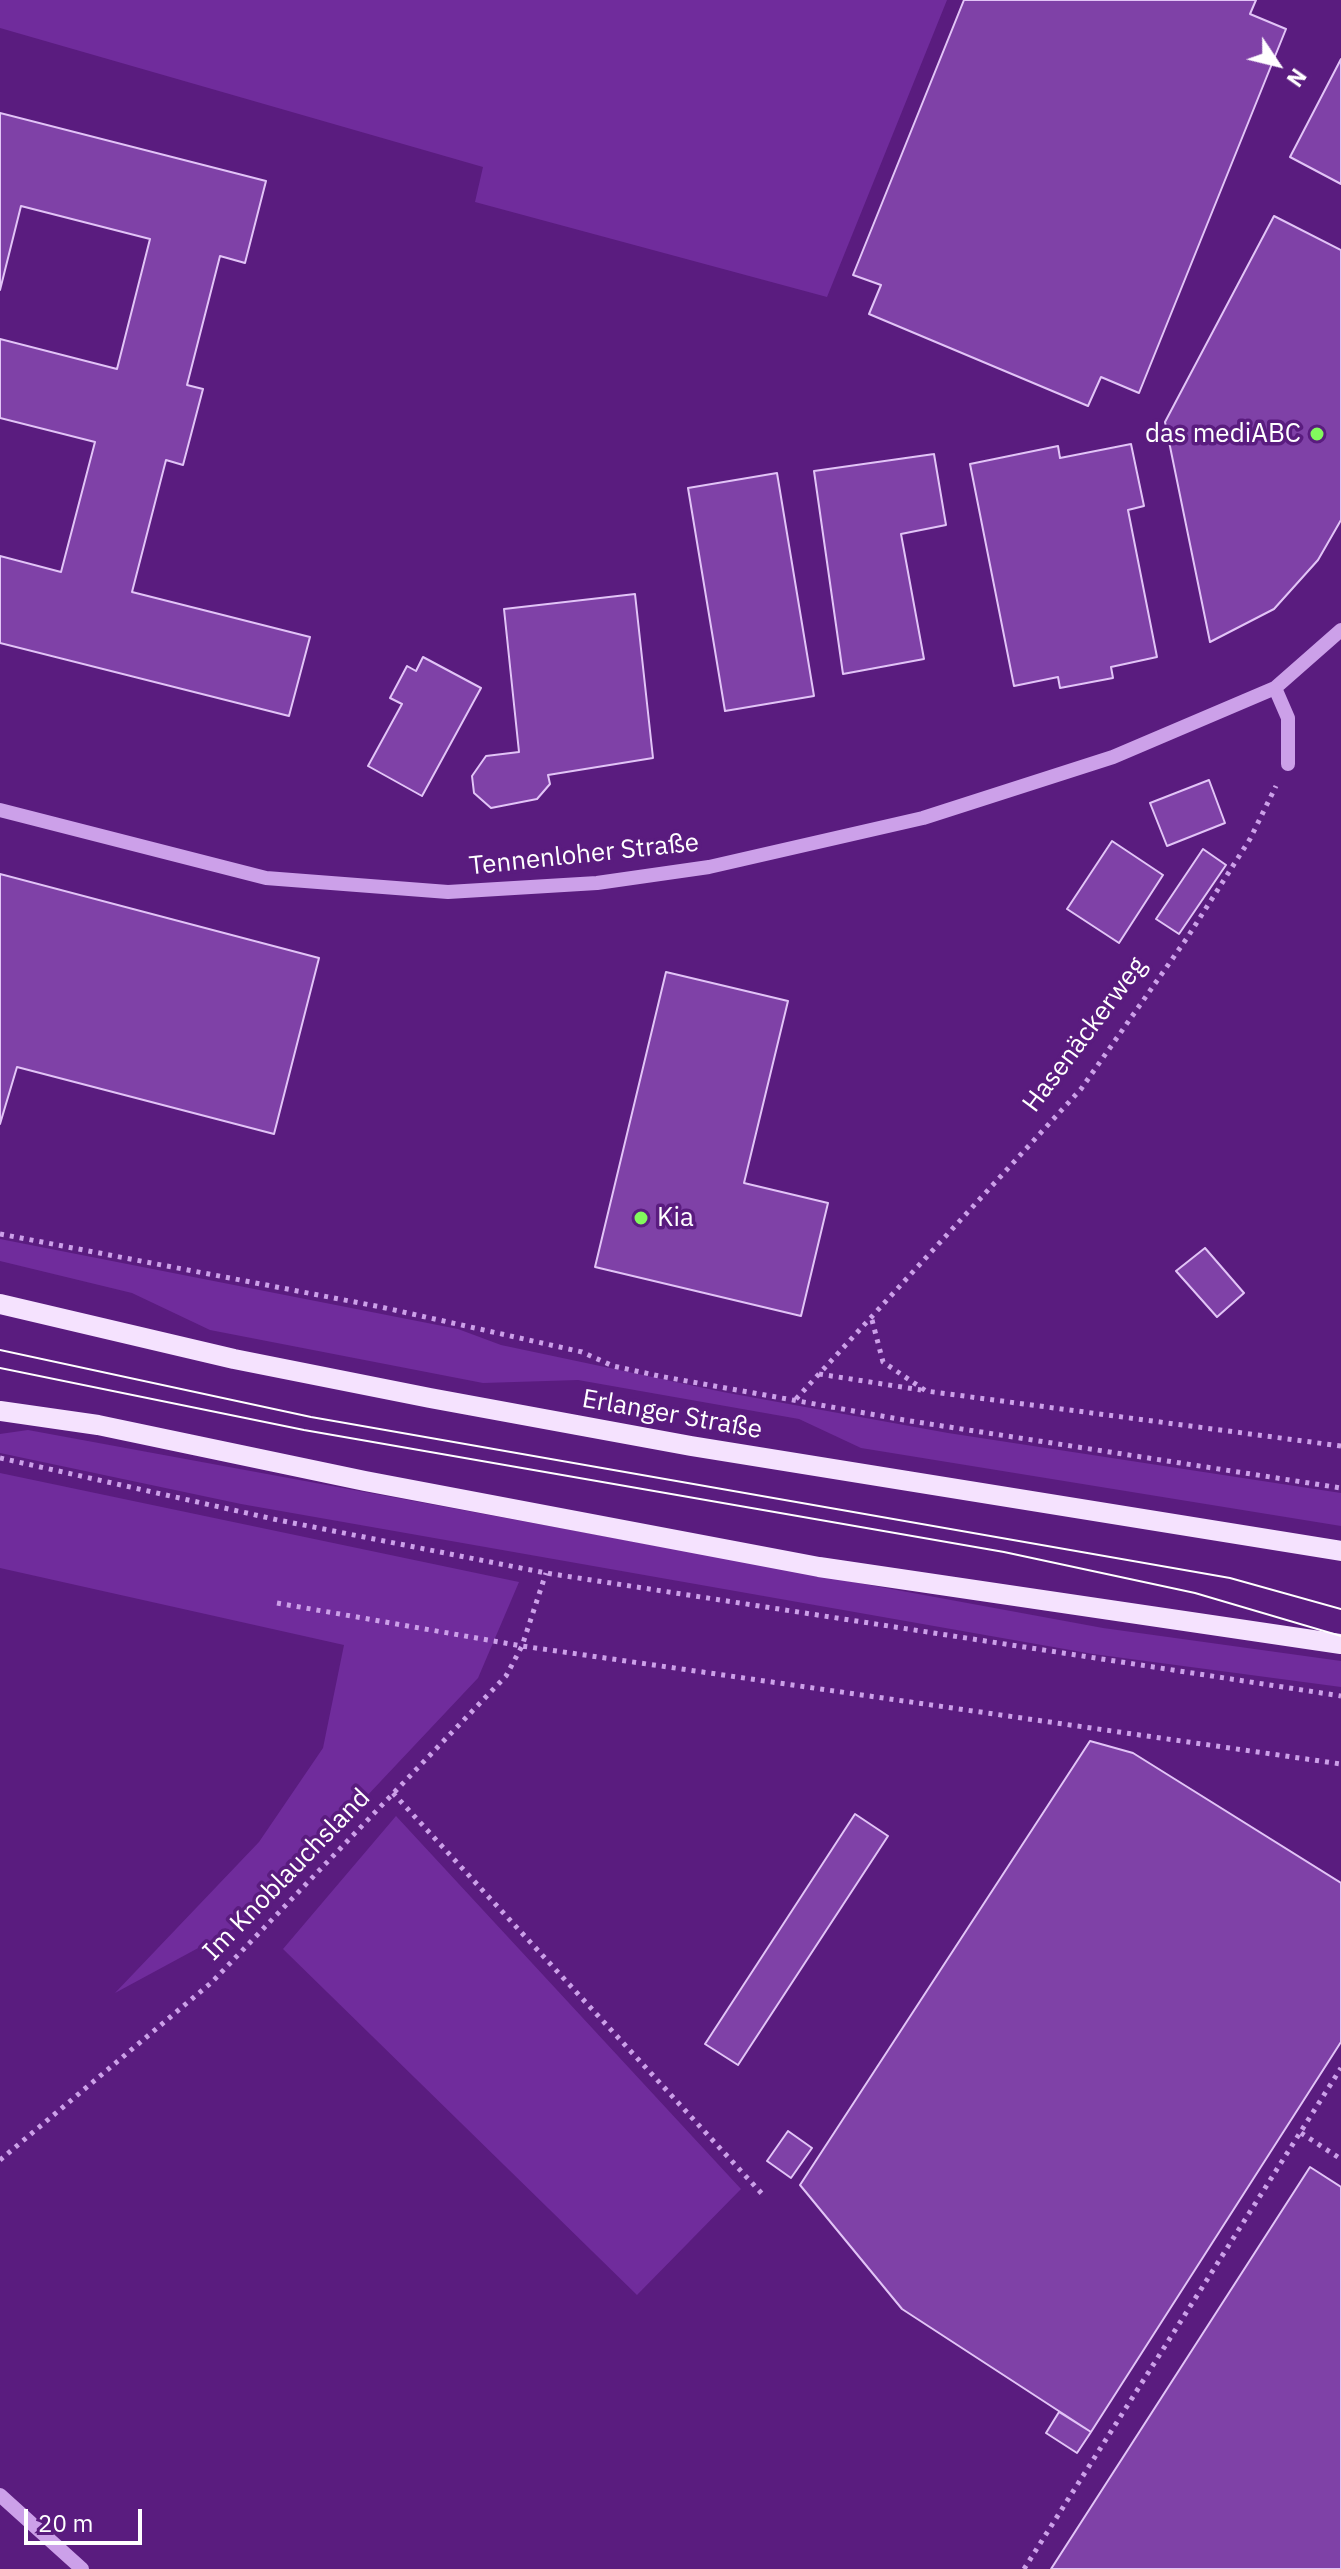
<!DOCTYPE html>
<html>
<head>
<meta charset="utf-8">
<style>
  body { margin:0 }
  #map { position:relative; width:1341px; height:2569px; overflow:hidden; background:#5a1c7f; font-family:"IBM Plex Sans",sans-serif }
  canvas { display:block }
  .north { position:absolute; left:1237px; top:24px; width:80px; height:80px; -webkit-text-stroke:6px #5a1c7f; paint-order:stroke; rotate:125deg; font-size:22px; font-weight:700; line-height:32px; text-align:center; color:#fff }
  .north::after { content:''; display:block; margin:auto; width:28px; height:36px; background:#fff; clip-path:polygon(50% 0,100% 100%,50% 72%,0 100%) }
  .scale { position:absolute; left:24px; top:2509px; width:118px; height:36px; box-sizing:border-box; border:4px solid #fff; border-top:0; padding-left:10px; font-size:24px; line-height:28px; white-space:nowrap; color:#fff; -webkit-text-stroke:6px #5a1c7f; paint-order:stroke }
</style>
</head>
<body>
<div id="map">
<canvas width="1341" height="2569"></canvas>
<div class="north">N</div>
<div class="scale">20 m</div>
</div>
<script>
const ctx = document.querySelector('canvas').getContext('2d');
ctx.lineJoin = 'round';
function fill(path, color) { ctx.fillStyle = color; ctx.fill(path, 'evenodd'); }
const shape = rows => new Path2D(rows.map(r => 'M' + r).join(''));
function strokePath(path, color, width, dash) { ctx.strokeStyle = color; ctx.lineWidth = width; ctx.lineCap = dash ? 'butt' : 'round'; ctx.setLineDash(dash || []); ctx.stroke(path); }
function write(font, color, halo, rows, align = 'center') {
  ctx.font = font + ' "IBM Plex Sans",sans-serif'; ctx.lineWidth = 7; ctx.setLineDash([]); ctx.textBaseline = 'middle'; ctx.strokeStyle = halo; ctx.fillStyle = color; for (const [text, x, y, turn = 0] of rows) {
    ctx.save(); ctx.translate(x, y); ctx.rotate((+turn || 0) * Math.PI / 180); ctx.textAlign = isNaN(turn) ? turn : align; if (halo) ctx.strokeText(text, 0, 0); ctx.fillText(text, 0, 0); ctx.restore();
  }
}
fill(shape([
  [0,0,947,0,827,297,475,202,483,167,0,28],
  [0,1239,458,1329,501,1345,723,1392,948,1433,1341,1493,1341,1526,861,1448,799,1419,578,1380,483,1383,210,1330,132,1293,0,1261],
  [28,1430,1103,1628,1341,1661,1341,1687,1093,1654,241,1504,0,1453,0,1434],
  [0,1473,519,1582,478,1678,250,1920,115,1993,259,1842,323,1748,344,1645,0,1568],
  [396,1816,741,2189,637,2295,283,1949]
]), '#702c9c');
const building = shape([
  [964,0,1256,0,1250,14,1286,29,1139,393,1101,377,1088,406,869,314,881,285,853,275,964,0],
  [1341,59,1341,184,1290,157,1341,59],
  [0,113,266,181,245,263,220,256,187,385,203,389,183,465,166,460,132,592,310,637,289,716,0,643,0,556,61,572,95,442,0,418,0,339,117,369,150,239,21,206,0,290,0,113],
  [1274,216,1341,250,1341,520,1318,560,1274,609,1210,642,1165,422,1274,216],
  [1131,444,1144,506,1128,510,1157,657,1111,667,1113,678,1060,688,1058,677,1014,686,970,464,1058,446,1060,458,1131,444],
  [934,454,946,525,901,534,924,659,843,674,814,471,934,454],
  [777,473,814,696,725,711,688,488,777,473],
  [635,594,653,758,548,775,550,784,537,799,491,808,474,793,472,776,486,756,519,752,504,609,635,594],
  [423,657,481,688,422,796,368,766,402,704,390,698,407,666,416,671,423,657],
  [1209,780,1225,823,1167,846,1150,803,1209,780],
  [1112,841,1163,875,1119,943,1067,909,1112,841],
  [1203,849,1226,865,1179,934,1156,919,1203,849],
  [0,874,319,958,274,1134,17,1067,0,1124,0,874],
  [666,972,788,1001,744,1183,828,1203,801,1316,595,1267,666,972],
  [1205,1248,1244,1293,1217,1317,1176,1271,1205,1248],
  [1090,1741,1133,1753,1341,1883,1341,2042,1091,2432,902,2309,800,2185,1090,1741],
  [855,1814,888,1836,738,2065,705,2044,855,1814],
  [788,2131,812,2148,791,2178,767,2161,788,2131],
  [1310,2167,1341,2187,1341,2569,1051,2569,1310,2167],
  [1059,2412,1091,2432,1077,2453,1046,2433,1059,2412]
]);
fill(building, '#7f41a7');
strokePath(building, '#e2c4f7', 2);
strokePath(shape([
  [0,1234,381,1307,582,1352,613,1366,659,1376,904,1420,1341,1488],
  [872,1320,883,1362,926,1391,1341,1446],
  [819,1374,921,1390],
  [796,1399,1081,1089,1187,938,1250,839,1276,786],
  [0,1458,278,1520,546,1573,1341,1696],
  [277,1603,522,1646,1341,1764],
  [393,1793,764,2196],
  [1301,2133,1341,2159],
  [0,2160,212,1982,506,1676,522,1646,546,1573],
  [1024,2569,1341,2068]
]), '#cca0e9', 5, [4, 6]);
strokePath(shape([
  [1275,688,1288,718,1288,764],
  [0,810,266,878,448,892,597,883,709,867,923,818,1113,757,1275,688,1341,630],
  [0,2495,82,2569]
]), '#cca0e9', 14);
strokePath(shape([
  [0,1304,234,1359,430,1398,691,1446,1341,1551],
  [0,1411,98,1425,365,1481,819,1567,1341,1644]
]), '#f5e2fe', 20);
strokePath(shape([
  [0,1350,311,1417,1230,1578,1341,1609],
  [0,1368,304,1430,1004,1552,1195,1593,1341,1636]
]), '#fff', 2);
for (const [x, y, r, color] of [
  [1317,434,8,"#82f95d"],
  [641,1218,8,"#82f95d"]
]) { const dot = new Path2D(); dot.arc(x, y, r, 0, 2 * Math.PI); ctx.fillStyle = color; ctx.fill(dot); strokePath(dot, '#5a1c7f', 3); }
write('26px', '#fff', '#5a1c7f', [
  ["das mediABC",1301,434],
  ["Kia",657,1218,"left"]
], 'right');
write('26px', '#fff', '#5a1c7f', [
  ["Tennenloher Straße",584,855,-6],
  ["Hasenäckerweg",1085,1035,-53],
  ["Erlanger Straße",672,1415,10],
  ["Im Knoblauchsland",287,1875,-46]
]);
</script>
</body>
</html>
